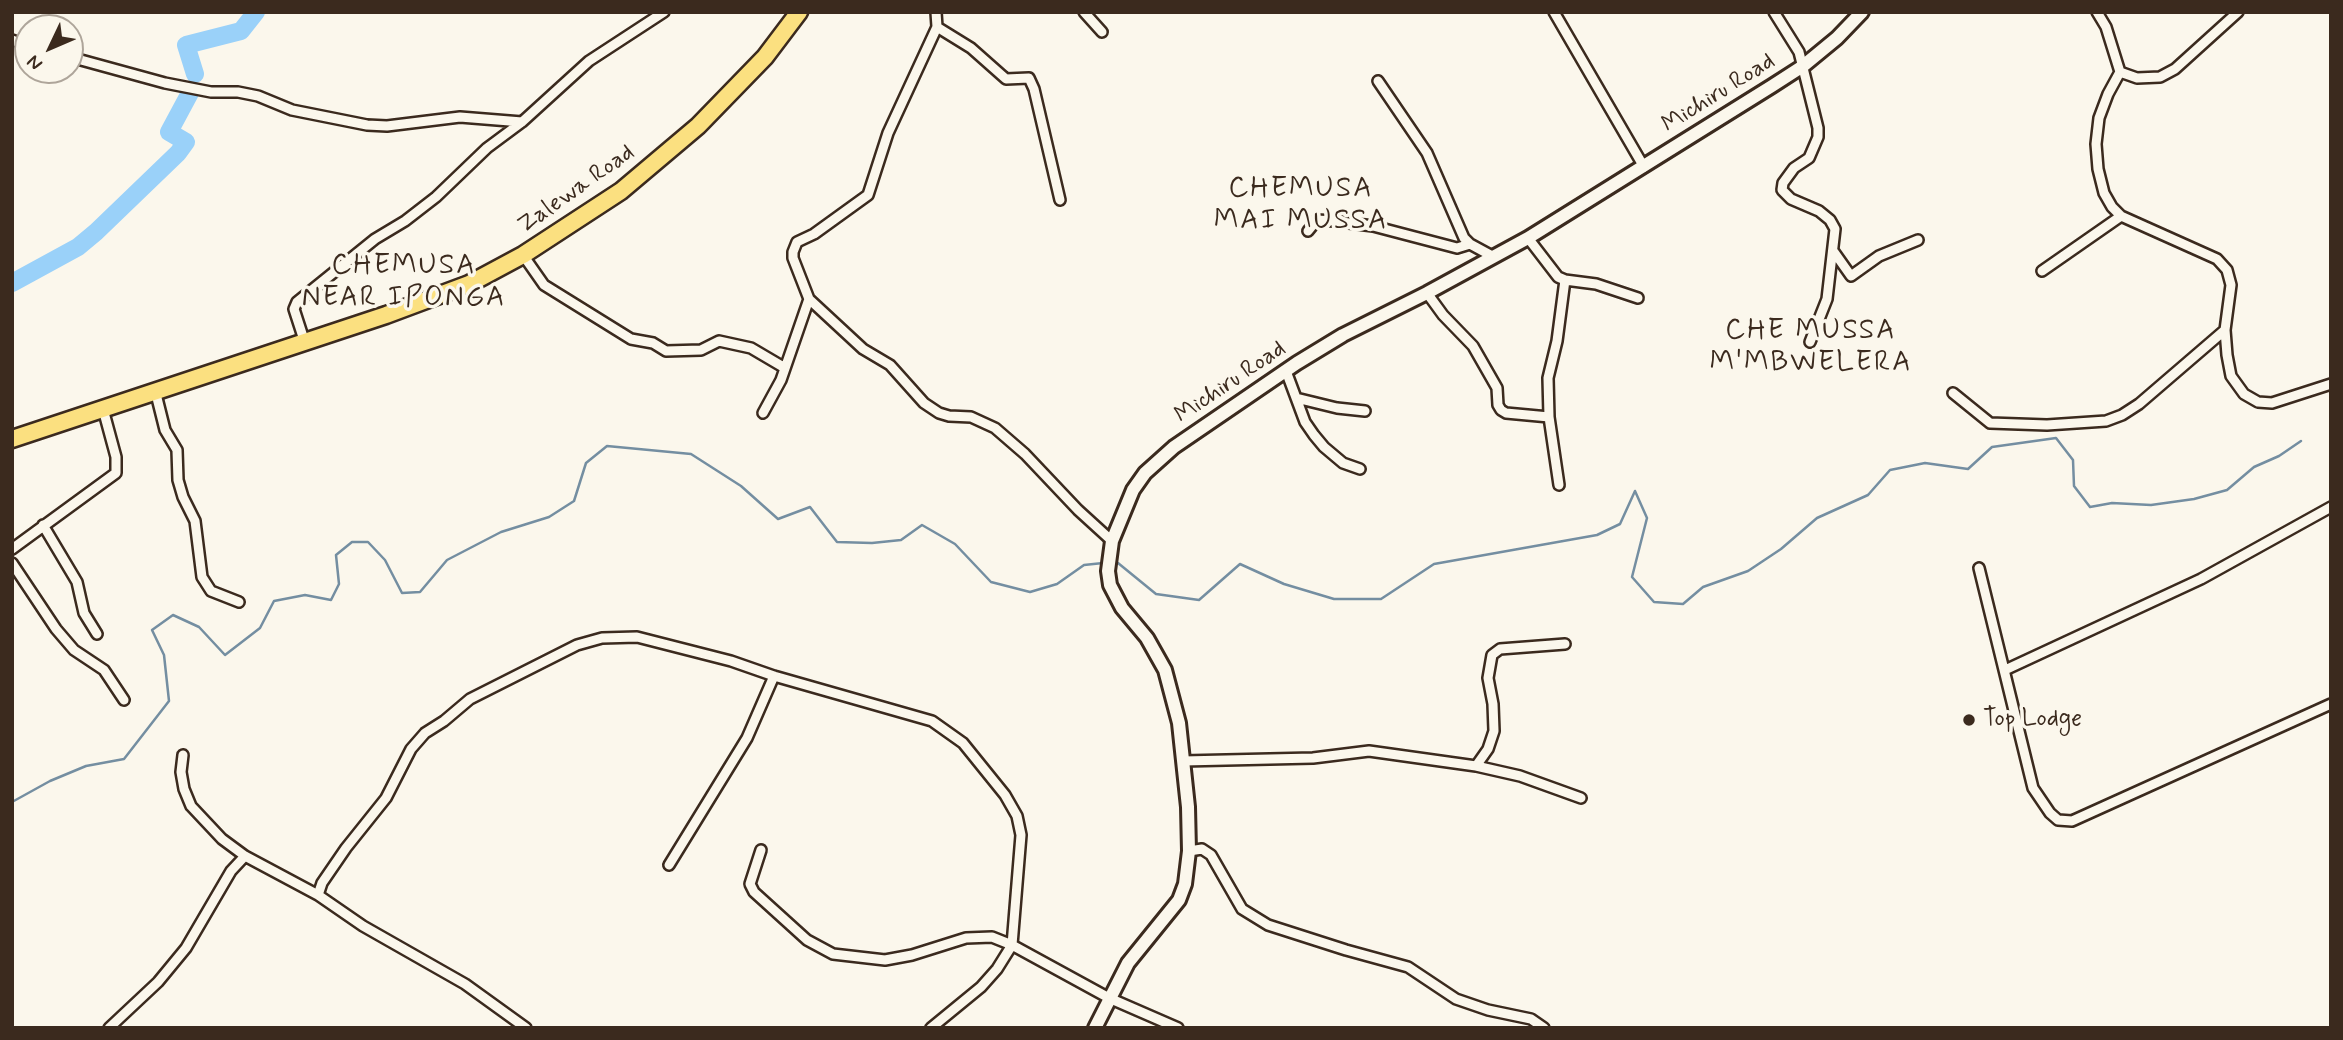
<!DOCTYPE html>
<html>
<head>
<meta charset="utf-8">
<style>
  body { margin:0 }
  #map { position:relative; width:2343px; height:1040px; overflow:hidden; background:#fbf7ec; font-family:Mynerve,sans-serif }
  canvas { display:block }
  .frame { position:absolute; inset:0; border:14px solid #3b2a1e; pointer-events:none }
  .north { position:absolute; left:14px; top:14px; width:70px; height:70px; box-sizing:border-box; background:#fbf7ec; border:2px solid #aea59a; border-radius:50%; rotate:226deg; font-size:19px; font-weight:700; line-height:28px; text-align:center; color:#3b2a1e }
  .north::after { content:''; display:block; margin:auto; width:24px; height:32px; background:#3b2a1e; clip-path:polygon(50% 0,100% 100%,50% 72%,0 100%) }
</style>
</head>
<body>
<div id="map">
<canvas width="2343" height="1040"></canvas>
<div class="frame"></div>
<div class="north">N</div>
</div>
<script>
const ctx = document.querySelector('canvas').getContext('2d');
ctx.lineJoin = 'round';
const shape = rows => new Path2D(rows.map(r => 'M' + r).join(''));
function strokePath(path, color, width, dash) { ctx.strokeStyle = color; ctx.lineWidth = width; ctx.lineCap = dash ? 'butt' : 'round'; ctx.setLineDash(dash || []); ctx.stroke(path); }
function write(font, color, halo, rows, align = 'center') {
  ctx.font = font + ' Mynerve,sans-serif'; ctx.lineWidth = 7; ctx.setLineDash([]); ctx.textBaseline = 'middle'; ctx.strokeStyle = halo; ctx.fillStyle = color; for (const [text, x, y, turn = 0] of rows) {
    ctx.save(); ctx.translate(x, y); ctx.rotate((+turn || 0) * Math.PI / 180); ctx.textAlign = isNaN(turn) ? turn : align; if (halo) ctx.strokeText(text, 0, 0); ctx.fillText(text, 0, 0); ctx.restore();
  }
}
strokePath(shape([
  [1113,563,1118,563,1156,594,1199,600,1240,564,1284,584,1334,599,1381,599,1434,564,1597,535,1620,524,1635,491,1647,518,1632,577,1654,602,1683,604,1703,587,1748,571,1781,549,1817,518,1868,495,1890,470,1925,463,1968,469,1992,447,2056,438,2073,460,2074,486,2090,507,2112,503,2151,505,2194,499,2227,490,2254,467,2279,456,2301,441],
  [12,802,50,781,86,766,124,759,169,701,164,655,152,630,173,615,199,627,225,655,260,628,274,601,305,595,331,600,339,584,336,555,352,542,368,542,385,560,402,593,420,592,447,560,501,532,549,517,574,501,586,463,607,446,691,454,741,486,778,519,810,507,837,542,872,543,901,540,922,525,955,544,991,582,1030,592,1057,584,1084,565,1103,563]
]), '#748ea1', 2.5);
strokePath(shape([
  [195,74,186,45,241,31,256,12],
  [12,283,78,247,96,232,178,153,186,142,169,132,191,91]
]), '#9ad1f9', 18);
const street = shape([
  [936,12,937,27,888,133,868,195,814,234,797,242,793,252,793,258,809,299,863,349,890,365,924,403,939,413,949,416,971,417,995,428,1025,454,1078,510,1112,541],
  [1084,12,1102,32],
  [1554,12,1644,167],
  [1774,12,1799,52,1818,128,1818,137,1809,158,1794,168,1783,183,1782,190,1791,199,1819,211,1830,220,1835,229,1827,299,1810,342],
  [2097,12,2106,27,2120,72,2137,78,2160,77,2175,69,2238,12],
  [937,27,971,48,1006,79,1029,78,1034,89,1060,200],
  [12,40,28,46],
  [70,57,165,83,211,92,238,92,258,96,292,110,367,125,387,126,460,117,522,122],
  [2120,72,2108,94,2099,118,2096,144,2098,169,2104,193,2112,207,2121,216,2217,259,2227,270,2231,285,2225,330,2227,355,2231,376,2244,394,2258,402,2272,403,2331,384],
  [1378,81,1427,153,1464,238,1470,244,1494,257],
  [1308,231,1317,220,1333,221,1373,226,1457,248,1470,244],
  [1528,238,1558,277,1565,280,1596,284,1638,298],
  [1834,252,1851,276,1879,256,1918,240],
  [523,255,544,285,631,339,653,343,666,351,701,350,719,341,751,348,785,368],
  [2042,271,2121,216],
  [1427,293,1443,315,1473,346,1497,388,1498,405,1501,410,1506,413,1549,417],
  [305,343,294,309,297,302,375,239,405,221,436,197,487,148,522,122,589,61,664,12],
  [1286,371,1305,422,1314,435,1324,447,1343,463,1360,469],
  [155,390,165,430,177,450,178,480,183,497,195,521,202,577,211,591,239,602],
  [1953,393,1990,423,2047,425,2106,421,2122,415,2139,404,2225,330],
  [1296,398,1337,408,1365,411],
  [763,413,781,380,809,299],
  [1559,485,1549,417,1548,378,1557,341,1565,280],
  [43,525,77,582,84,613,97,634],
  [12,549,116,473,116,457,103,409],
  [12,563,56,629,74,650,104,670,124,700],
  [1979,568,2033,788,2050,813,2058,820,2072,821,2331,704],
  [2005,670,2201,579,2331,507],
  [183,755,181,772,184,789,191,806,222,839,245,856,318,895,363,926,465,984,526,1028],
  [1183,761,1313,758,1369,751,1476,766,1520,776,1581,798],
  [1476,766,1488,749,1494,731,1493,704,1488,678,1492,655,1500,649,1565,644],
  [761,850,750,884,754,892,807,940,833,954,885,960,912,955,966,938,992,937,1012,945,1109,998,1178,1028],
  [1189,851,1202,849,1211,855,1242,909,1268,925,1346,950,1408,967,1456,999,1488,1010,1531,1019,1544,1028],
  [669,865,747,738,774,676],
  [318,895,322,883,346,848,386,798,411,749,425,733,444,721,470,699,577,645,602,638,637,637,731,661,774,676,932,721,963,743,1005,795,1017,816,1021,835,1012,945,997,969,981,987,931,1028],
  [109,1028,158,982,186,948,231,871,245,856]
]);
const secondary = shape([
  [1095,1028,1128,963,1179,900,1185,884,1189,851,1188,807,1179,723,1165,670,1147,638,1122,608,1110,585,1108,571,1112,541,1133,490,1145,473,1174,447,1297,363,1343,335,1427,293,1528,238,1772,86,1803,66,1837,38,1862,12]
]);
const highway = shape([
  [12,439,386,315,469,284,523,255,621,191,698,126,765,57,799,12]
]);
strokePath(street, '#3b2a1e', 14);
strokePath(secondary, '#3b2a1e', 18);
strokePath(highway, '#3b2a1e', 21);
strokePath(street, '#fbf7ec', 9);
strokePath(secondary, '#fbf7ec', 12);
strokePath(highway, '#fbe080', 16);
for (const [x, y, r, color] of [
  [1969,720,7,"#3b2a1e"]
]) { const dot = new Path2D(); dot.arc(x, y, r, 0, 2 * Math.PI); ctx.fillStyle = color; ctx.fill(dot); strokePath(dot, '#fbf7ec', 2.5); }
write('24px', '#3b2a1e', '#fbf7ec', [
  ["Michiru Road",1719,94,-32],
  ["Zalewa Road",577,190,-35],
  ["Michiru Road",1231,383,-34]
]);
write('24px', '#3b2a1e', '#fbf7ec', [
  ["Top Lodge",1983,720]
], 'left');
ctx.letterSpacing = '2px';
write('28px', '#3b2a1e', '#fbf7ec', [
  ["CHEMUSA",1301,190],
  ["MAI MUSSA",1301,222],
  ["CHEMUSA",404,267],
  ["NEAR IPONGA",404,299],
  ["CHE MUSSA",1811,332],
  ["M'MBWELERA",1811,364]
]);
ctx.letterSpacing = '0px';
</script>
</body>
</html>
